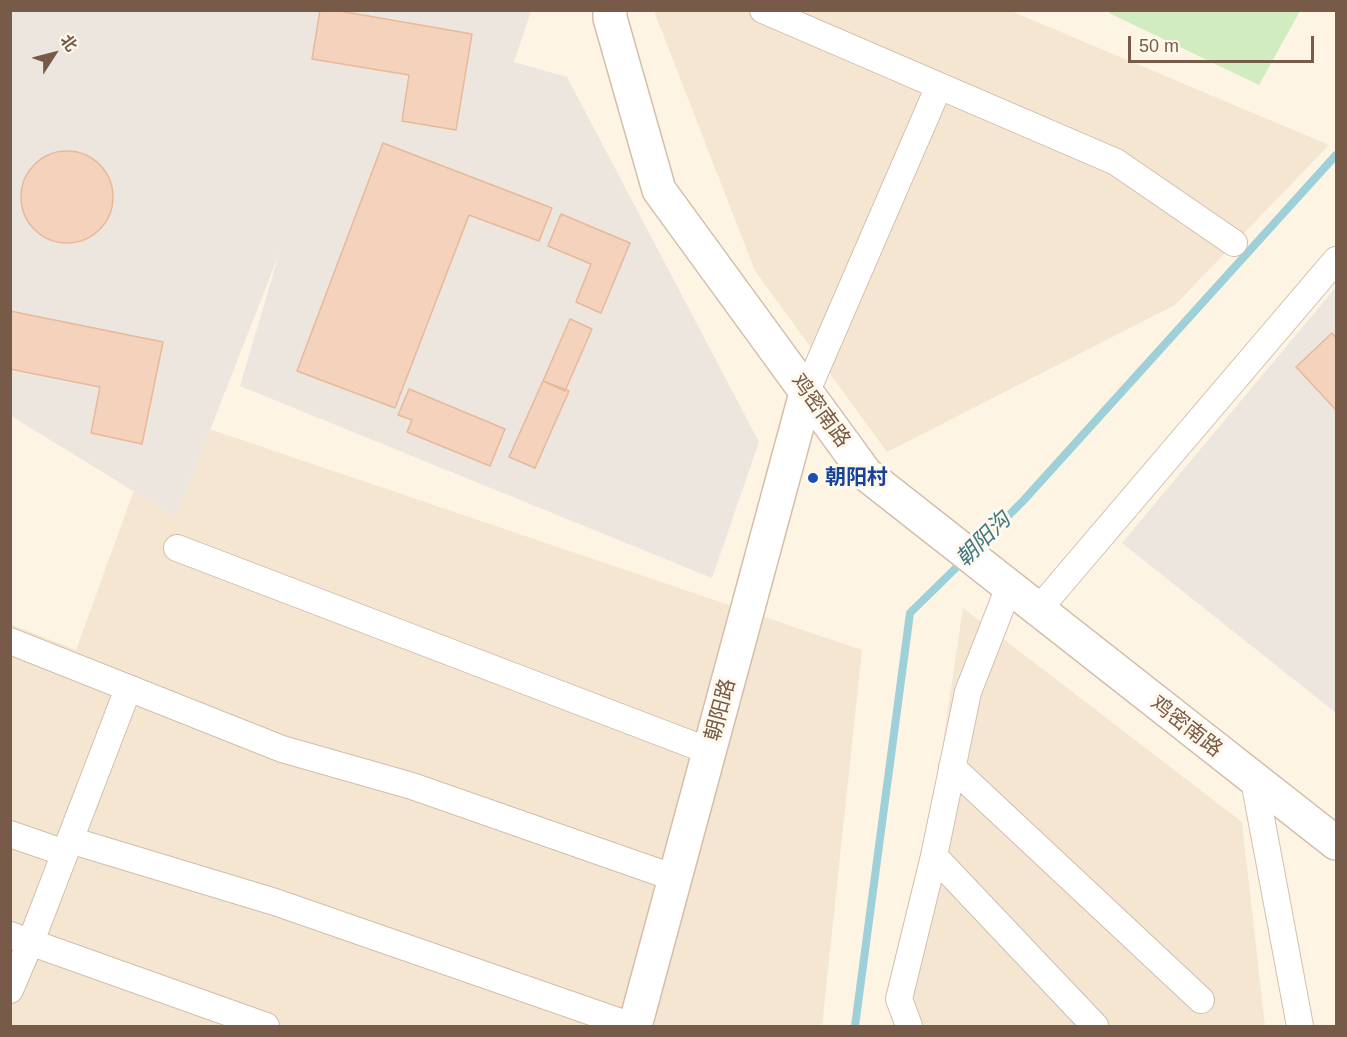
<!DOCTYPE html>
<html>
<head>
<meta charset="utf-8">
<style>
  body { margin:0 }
  #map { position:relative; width:1347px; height:1037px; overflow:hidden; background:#fdf4e4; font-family:Helvetica,"Noto Sans SC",sans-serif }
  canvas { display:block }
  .frame { position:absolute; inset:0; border:12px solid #775a48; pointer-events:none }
  .north { position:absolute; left:24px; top:24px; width:60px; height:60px; -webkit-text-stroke:4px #fff8ec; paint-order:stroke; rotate:54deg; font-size:16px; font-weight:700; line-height:24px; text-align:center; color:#775a48 }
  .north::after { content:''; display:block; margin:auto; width:21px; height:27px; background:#775a48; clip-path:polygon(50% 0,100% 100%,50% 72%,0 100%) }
  .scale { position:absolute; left:1128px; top:36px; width:186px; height:27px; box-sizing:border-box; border:3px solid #775a48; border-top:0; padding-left:8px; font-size:18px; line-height:21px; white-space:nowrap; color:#775a48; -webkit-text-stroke:4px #fff8ec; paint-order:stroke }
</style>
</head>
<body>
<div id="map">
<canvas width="1347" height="1037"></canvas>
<div class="frame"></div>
<div class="north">北</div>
<div class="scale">50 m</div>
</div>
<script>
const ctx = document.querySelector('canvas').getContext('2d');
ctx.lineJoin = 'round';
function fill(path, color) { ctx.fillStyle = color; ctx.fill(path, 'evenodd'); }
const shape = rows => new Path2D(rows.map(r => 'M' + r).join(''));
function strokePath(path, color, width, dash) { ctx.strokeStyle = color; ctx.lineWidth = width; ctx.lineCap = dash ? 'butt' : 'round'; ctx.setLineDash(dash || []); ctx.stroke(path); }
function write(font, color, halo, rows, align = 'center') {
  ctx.font = font + ' Helvetica,"Noto Sans SC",sans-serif'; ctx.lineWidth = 6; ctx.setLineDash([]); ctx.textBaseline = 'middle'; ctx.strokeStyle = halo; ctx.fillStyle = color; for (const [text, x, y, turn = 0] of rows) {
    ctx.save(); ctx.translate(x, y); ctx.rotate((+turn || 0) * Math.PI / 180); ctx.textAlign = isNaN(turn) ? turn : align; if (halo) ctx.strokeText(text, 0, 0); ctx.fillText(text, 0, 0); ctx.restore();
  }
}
fill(shape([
  [654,11,1011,11,1329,145,1175,305,887,452,755,271],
  [162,413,862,650,822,1026,11,1026,10,624,76,650],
  [963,608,1242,822,1265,1026,901,1026]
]), '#f5e6d2');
fill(shape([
  [10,11,531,11,514,62,567,77,759,442,712,578,240,386,279,254,176,517,11,416],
  [1336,287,1336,713,1122,543]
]), '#ede6df');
fill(shape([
  [1114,10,1300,10,1300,11,1259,85,1109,13]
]), '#d2ecc2');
strokePath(shape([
  [975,549,1023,501,1336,155],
  [855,1026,910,613,965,559]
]), '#9ed0da', 8);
const building = shape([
  [320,10,334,10,472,34,456,130,402,121,409,75,312,59,320,10],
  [383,143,552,208,539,241,469,215,395,408,297,371,383,143],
  '21 197a46 46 0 1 1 92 0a46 46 0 1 1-92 0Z',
  [561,214,630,243,601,313,576,302,591,264,548,246,561,214],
  [10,311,163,342,142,444,91,433,100,387,10,369,10,311],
  [570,319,592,329,565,391,543,381,570,319],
  [1332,333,1336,338,1336,410,1296,367,1332,333],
  [543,381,569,391,535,468,509,457,543,381],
  [409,389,505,429,490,466,407,432,412,420,398,415,409,389]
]);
fill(building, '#f4d2bb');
strokePath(building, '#e7b99a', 1.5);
const street = shape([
  [763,10,1116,162,1234,243],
  [806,393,939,86],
  [177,548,709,751],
  [1038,610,1336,260],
  [10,641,282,749,412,786,675,878],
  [952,767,1201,1000],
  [1254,780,1300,1026],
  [10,834,65,853],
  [70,840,275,902,632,1026],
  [934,856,1095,1026],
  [10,935,266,1026],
  [10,990,33,936,128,689],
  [909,1026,899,999,934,856,968,692,1009,587]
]);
const secondary = shape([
  [610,10,610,18,659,190,866,474,1336,843],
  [635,1026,806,393]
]);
strokePath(street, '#d1beac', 28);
strokePath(secondary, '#d5beaa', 36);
strokePath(street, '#fff', 26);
strokePath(secondary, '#fff', 33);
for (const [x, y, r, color] of [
  [813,478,6,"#1a4fb4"]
]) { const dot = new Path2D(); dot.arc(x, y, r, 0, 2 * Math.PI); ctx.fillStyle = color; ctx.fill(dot); strokePath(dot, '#fff8ec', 2); }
write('21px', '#775a48', '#fff8ec', [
  ["鸡密南路",820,411,54],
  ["朝阳路",721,710,-75],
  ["鸡密南路",1186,727,38]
]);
write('bold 21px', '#164399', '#fff8ec', [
  ["朝阳村",825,478]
], 'left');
write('italic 22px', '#3e7784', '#fff8ec', [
  ["朝阳沟",984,540,-45]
]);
</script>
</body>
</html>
